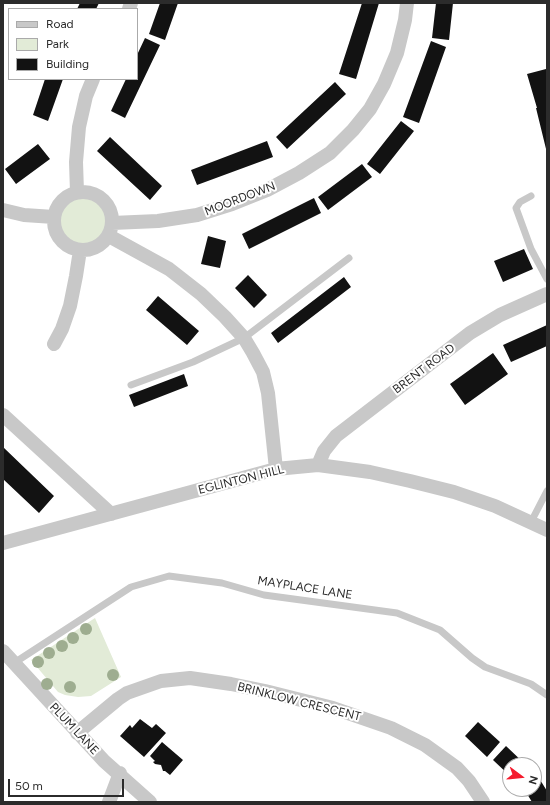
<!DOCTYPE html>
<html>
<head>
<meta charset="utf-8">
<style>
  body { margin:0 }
  #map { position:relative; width:550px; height:805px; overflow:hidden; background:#fff; font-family:Figtree,sans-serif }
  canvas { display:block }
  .frame { position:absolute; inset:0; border:4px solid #2b2b2b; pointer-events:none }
  .legend { position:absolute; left:8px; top:8px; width:130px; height:72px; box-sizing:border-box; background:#fff; border:1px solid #aaa; margin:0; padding:5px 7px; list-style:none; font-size:12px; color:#2b2b2b }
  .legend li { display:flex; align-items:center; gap:8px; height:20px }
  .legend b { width:20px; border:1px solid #aaa }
  .north { position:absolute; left:502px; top:757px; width:40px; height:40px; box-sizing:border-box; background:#fff; border:1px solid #aaa; border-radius:50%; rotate:106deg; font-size:11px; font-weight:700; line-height:16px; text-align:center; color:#2b2b2b }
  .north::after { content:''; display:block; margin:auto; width:14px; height:18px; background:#f51b2d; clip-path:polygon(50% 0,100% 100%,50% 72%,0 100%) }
  .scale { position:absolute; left:8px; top:779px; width:116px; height:18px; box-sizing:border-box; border:2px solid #2b2b2b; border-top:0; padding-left:5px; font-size:12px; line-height:14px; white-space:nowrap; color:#2b2b2b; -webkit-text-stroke:3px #fff; paint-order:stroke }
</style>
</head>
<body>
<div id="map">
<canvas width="550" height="805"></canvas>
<div class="frame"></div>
<ul class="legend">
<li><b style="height:5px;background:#c8c8c8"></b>Road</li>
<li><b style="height:11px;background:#e2ebd7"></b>Park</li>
<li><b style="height:11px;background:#121212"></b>Building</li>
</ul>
<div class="north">N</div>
<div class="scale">50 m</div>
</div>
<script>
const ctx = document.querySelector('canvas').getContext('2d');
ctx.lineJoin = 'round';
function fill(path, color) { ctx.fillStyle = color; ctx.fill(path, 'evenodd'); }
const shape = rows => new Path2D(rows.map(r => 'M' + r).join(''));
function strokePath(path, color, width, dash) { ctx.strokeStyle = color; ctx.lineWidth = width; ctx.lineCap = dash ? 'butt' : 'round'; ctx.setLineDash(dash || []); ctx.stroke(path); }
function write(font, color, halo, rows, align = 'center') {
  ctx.font = font + ' Figtree,sans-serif'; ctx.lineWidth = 4; ctx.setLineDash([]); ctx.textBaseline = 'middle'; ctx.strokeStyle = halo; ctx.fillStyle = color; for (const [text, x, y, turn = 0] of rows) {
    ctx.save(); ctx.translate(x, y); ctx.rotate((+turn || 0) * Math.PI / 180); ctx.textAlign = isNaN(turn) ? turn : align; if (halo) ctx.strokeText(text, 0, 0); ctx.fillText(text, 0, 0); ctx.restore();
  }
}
fill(shape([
  '59 221a24 24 0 1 1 48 0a24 24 0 1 1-48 0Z',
  [95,618,121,677,91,696,78,697,65,695,58,692,31,660]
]), '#e2ebd7');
fill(shape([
  [80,3,99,3,96,9,77,9],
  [160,3,178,3,165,40,149,34],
  [362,3,379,3,356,79,339,74],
  [436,3,453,3,449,40,432,38],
  [145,38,160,45,125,118,111,111,126,79,137,79,137,55],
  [431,41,446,47,419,123,403,117],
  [546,69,547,73,547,153,536,108,537,108,527,74],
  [45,79,63,79,48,121,33,115],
  [335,82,346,94,287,149,276,137],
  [401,121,414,131,380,174,367,164],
  [110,137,162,186,150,200,97,151],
  [267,141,273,157,197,185,191,170],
  [38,144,50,159,16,184,5,169],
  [362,164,372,177,328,210,318,197],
  [314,198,321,213,249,249,242,234],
  [208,236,226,241,220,268,201,264],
  [524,249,533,269,503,282,494,261],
  [248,275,267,295,254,308,235,288],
  [344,277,351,287,278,343,271,333],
  [158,296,199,331,187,345,146,310],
  [547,325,547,346,511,362,503,345],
  [493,353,508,374,465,405,450,384],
  [184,374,188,386,134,407,129,395],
  [3,447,54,496,39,513,3,479],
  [140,719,152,728,156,724,166,733,144,757,120,736,130,725,132,728],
  [478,722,500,742,487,757,465,736],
  [162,742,183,760,170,775,165,771,163,771,161,765,155,764,153,762,155,761,150,756],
  [506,746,526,765,510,765,510,776,493,760],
  [534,770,547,791,547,802,532,802,524,789,534,789]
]), '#121212');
strokePath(shape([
  [531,196,520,202,516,208,531,249,547,279],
  [131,385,193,362,244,338,349,258],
  [531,522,547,491],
  [14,663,131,587,169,576,222,583,264,595,397,613,440,630,472,658,485,667,531,684,547,695]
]), '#c8c8c8', 7);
strokePath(shape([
  [129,9,131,3],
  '54 221a29 29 0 1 1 58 0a29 29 0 1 1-58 0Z',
  [77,192,76,162,79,127,86,96,93,79],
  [3,210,24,215,54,217],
  [112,223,158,221,197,215,232,204,267,190,299,173,330,153,353,130,370,109,384,84,397,53,405,20,407,3],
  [109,236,169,269,201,294,225,317,244,338,253,353,263,372,268,393,276,469],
  [54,344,62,329,70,306,76,276,80,250],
  [3,415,111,514],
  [318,465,324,451,336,436,470,333,500,315,547,294],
  [3,543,276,469,318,465,370,472,410,481,454,492,495,506,547,530],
  [3,651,104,761,150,802],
  [77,733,118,699,127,693,161,681,190,678,231,684,265,691,333,708,391,728,425,745,457,768,469,781,483,802],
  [109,802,120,773]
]), '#c8c8c8', 14);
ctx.fillStyle = '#9ead90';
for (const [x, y] of [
  [86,629],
  [73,638],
  [62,646],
  [49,653],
  [38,662],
  [113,675],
  [47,684],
  [70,687]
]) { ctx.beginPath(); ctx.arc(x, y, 6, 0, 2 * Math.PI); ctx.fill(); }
write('12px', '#2b2b2b', '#fff', [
  ["MOORDOWN",240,199,-21],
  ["BRENT ROAD",424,369,-37],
  ["EGLINTON HILL",241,480,-14],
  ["MAYPLACE LANE",305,588,9],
  ["BRINKLOW CRESCENT",299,702,14],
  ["PLUM LANE",74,729,47]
]);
</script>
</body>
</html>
